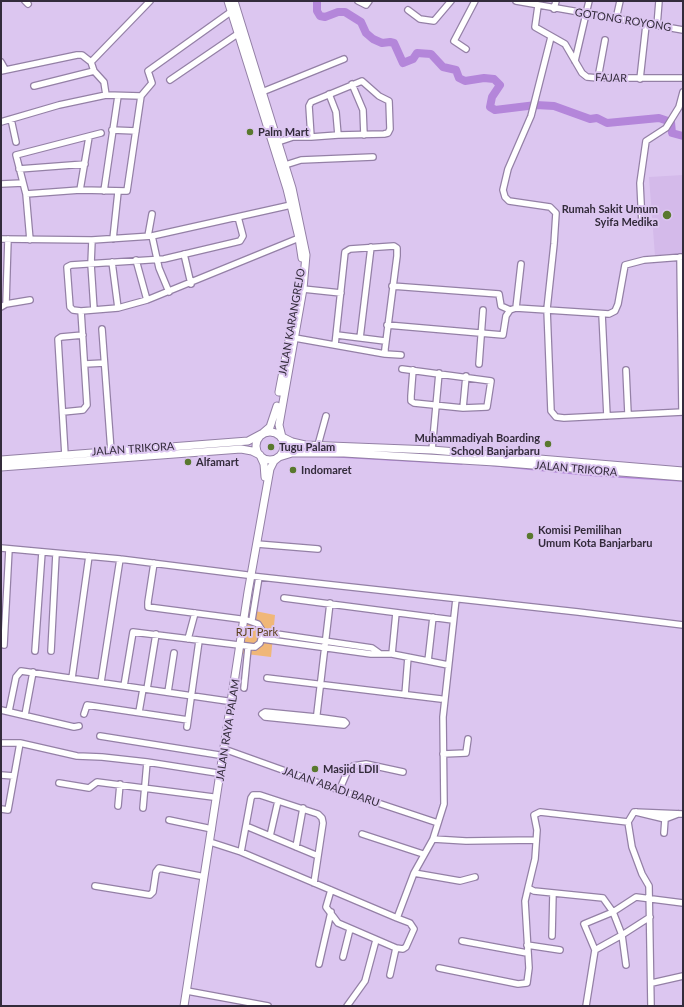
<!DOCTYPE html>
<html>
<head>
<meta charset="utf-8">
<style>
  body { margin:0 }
  #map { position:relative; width:684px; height:1007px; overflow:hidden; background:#dcc6f0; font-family:Lato,sans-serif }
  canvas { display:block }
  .frame { position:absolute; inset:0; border:2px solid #332b3b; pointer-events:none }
</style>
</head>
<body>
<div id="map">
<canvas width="684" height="1007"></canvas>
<div class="frame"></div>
</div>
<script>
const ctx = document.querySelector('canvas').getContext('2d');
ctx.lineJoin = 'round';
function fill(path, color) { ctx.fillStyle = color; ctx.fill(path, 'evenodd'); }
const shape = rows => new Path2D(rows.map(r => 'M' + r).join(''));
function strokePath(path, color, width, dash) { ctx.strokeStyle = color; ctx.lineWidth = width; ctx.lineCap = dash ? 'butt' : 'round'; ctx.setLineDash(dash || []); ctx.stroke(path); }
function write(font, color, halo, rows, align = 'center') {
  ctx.font = font + ' Lato,sans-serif'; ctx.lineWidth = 4; ctx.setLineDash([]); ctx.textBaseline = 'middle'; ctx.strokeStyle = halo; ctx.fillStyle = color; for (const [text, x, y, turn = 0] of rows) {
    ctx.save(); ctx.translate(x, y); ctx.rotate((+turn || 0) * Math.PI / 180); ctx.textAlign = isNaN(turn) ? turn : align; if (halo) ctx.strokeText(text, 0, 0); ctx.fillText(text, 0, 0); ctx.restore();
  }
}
fill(shape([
  [683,175,683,254,655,256,649,177]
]), '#d4baea');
fill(shape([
  [245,609,275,615,271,657,238,653]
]), '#f0b778');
strokePath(shape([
  [322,456,462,464],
  [478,464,586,475,683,481]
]), '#b486da', 1.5);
strokePath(shape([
  [317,1,317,11,320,16,325,17,338,12,345,12,361,22,366,33,373,39,382,43,390,42,394,43,403,63,413,59,417,53,431,54,443,67,456,70,459,78,465,81,484,78,494,79,500,85,492,97,490,107,495,110,536,105,554,106,590,119,597,118,607,123,659,118,671,122,672,133,683,136]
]), '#b486da', 8);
const minor = shape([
  [25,1,28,4],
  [358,1,366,5,369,1],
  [516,1,683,30],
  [538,6,535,27,565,44,582,73,587,77,598,78,683,78],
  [554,9,556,1],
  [408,10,420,19,434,21,451,1],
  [616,19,620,1],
  [657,26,659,1],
  [551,37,531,116,508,169,503,190,505,197,509,201,550,207,556,213,554,244,547,309,551,411,556,417,564,418,683,412],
  [466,49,454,41,475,1],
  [575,61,589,1],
  [1,62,5,69],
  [1,71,77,55,82,55,91,62],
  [598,78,605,40],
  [640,79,646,25],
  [170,80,239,33],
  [352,84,363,110,364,135],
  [34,86,94,71],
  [262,92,344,59],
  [329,94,336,112,338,135],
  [141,96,106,95,104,82,94,71,91,62,150,1],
  [11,119,16,142],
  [1,122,59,105,106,95],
  [112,130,136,131],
  [278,142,293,137,311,137,338,135,384,134,388,133,390,129,389,101,379,96,362,81,311,102,309,106,311,137],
  [282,166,301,160,373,157],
  [19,169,85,164],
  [1,184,23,183],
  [80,190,89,137],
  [104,191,118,96],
  [26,194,80,190,127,191,141,96,152,83,148,71,232,11],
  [642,224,640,183,646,141,666,128,679,107,683,92],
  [148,236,152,214],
  [152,236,159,268,169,292],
  [1,239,92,240,152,236,291,205],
  [113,239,118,192],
  [30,240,26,194,16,155,101,133],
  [92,240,91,264,94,310],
  [184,254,191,284],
  [680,257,682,412],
  [136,260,147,300],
  [112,262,118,308],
  [392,286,499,294,501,306,510,310],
  [303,289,341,293],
  [6,304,30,300],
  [1,307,6,304,8,239],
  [516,308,521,264],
  [81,311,118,308,147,300,299,238],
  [602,314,607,416],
  [387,325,503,335,506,316,510,310,516,308,609,314,615,311,618,304,625,265,644,260,683,257],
  [102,329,111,451],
  [337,335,385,341],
  [295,338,385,354],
  [360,338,371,247],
  [335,345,345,252,350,249,394,246,397,248,397,256,385,349,385,354,401,355],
  [85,364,104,363],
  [479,364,483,310],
  [402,369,491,381,487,407,463,408,414,403,411,401,411,396,413,370],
  [626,370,628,414],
  [463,408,466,376],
  [63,412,83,410,87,405,81,311,73,310,70,307,67,267,71,265,164,259,236,242,240,241,243,236,238,217],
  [318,445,326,416],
  [432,450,439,373],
  [65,455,58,339,61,337,83,335],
  [257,544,318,549],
  [1,548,120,559,247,575],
  [154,563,148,602,148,607,240,619],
  [251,576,578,612,683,625],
  [284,598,453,620],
  [252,620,259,577],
  [263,632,372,648,379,653],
  [188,639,195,613],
  [262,639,371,654,392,654,428,661,433,617],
  [4,645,9,549],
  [35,651,42,552],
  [51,651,56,554],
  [392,654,396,613],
  [428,661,448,665],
  [72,678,89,556],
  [267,678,441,699],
  [101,682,120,559],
  [124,686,133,632,255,647,260,643,263,632,258,624,244,619],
  [244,688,248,648],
  [147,689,156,634],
  [168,692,174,653],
  [405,695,408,657],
  [1,710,74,727,79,726],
  [9,711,16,677,21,671,227,701],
  [139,712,143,689],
  [84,714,87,705,188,720],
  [262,714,265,717,344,725,346,723],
  [262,714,265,712,316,717,344,721,346,723],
  [25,715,33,672],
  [316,722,330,603],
  [187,727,199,641],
  [100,736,219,755],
  [1,743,20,743,77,756,102,757,147,762,217,773],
  [224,749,330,787,438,823],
  [443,754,466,753,468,739],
  [1,775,14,776],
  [59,783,89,788,97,782,213,797],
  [339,791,348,770,353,766,366,764,403,772],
  [118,806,120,784],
  [143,808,147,762],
  [1,809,8,810,20,743],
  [636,812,665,819],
  [169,820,212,829],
  [246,826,318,856],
  [664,833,665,819,678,814],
  [362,834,423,854],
  [270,836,278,801],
  [433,839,466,841,536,840],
  [210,842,241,852,397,918,410,923,414,929,406,947,403,949,396,948,338,923,326,907,331,890],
  [296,847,303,808],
  [241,852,251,798,253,795,260,795,318,814,322,818,323,823,314,883],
  [414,873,460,881,475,877],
  [95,886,150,895,153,892,156,872,159,868,200,876],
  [397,918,414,873,433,839,444,804,443,717,456,599],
  [552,936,553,893],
  [462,941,527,953],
  [527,945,560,950],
  [595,950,622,935,613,912,603,898,534,891,528,888,535,859,537,830,534,815,540,812,628,822],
  [343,957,350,929],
  [319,964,331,912],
  [626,965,622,935,650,917],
  [439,968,518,984,527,983,529,968,525,901,528,888],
  [390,975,396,948],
  [652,983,683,976],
  [187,991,268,1006],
  [347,1006,365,981,376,940],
  [586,1006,595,950,584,924,613,912,636,897,683,903],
  [651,1006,649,886,642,874,632,847,628,822,634,812,683,814]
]);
const major = shape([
  [228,1,287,189,299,238,302,258],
  [234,1,292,188,306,255,303,289,279,425,282,437,292,442,305,445,432,450,683,471],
  [279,392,296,304],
  '256 446a14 14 0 1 1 28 0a14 14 0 1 1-28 0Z',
  [1,460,248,441,263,433,270,427,277,406],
  [1,467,241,449,252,451,260,455,264,464,265,477],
  [184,1006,248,592,270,469,274,461,279,457,292,453,344,453,495,462,683,477]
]);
strokePath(minor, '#9480a6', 8);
strokePath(major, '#9480a6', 9);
strokePath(minor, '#fff', 5.5);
strokePath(major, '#fff', 7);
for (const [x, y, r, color] of [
  [250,132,4,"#59782e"],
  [667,215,5,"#59782e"],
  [548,444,4,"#59782e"],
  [271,447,4,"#59782e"],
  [188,462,4,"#59782e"],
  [293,470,4,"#59782e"],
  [530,536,4,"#59782e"],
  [315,769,4,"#59782e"]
]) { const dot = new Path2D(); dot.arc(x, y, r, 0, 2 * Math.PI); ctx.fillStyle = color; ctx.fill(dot); strokePath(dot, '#dcc6f0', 1.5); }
write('11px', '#332b3b', '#dcc6f0', [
  ["GOTONG ROYONG",623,20,9],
  ["FAJAR",611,78,2],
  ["JALAN KARANGREJO",292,322,-80],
  ["JALAN TRIKORA",133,449,-4],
  ["JALAN TRIKORA",576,469,5],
  ["JALAN RAYA PALAM",228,730,-81],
  ["JALAN ABADI BARU",331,787,19]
]);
write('bold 11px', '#332b3b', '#dcc6f0', [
  ["Palm Mart",258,132],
  ["Rumah Sakit Umum",658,209,"right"],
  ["Syifa Medika",658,222,"right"],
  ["Muhammadiyah Boarding",540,438,"right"],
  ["School Banjarbaru",540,451,"right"],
  ["Tugu Palam",279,447],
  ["Alfamart",196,462],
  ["Indomaret",301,470],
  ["Komisi Pemilihan",538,530],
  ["Umum Kota Banjarbaru",538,543],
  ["Masjid LDII",323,769]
], 'left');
write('11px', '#5d401e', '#dcc6f0', [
  ["RJT Park",257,632]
]);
</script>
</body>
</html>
